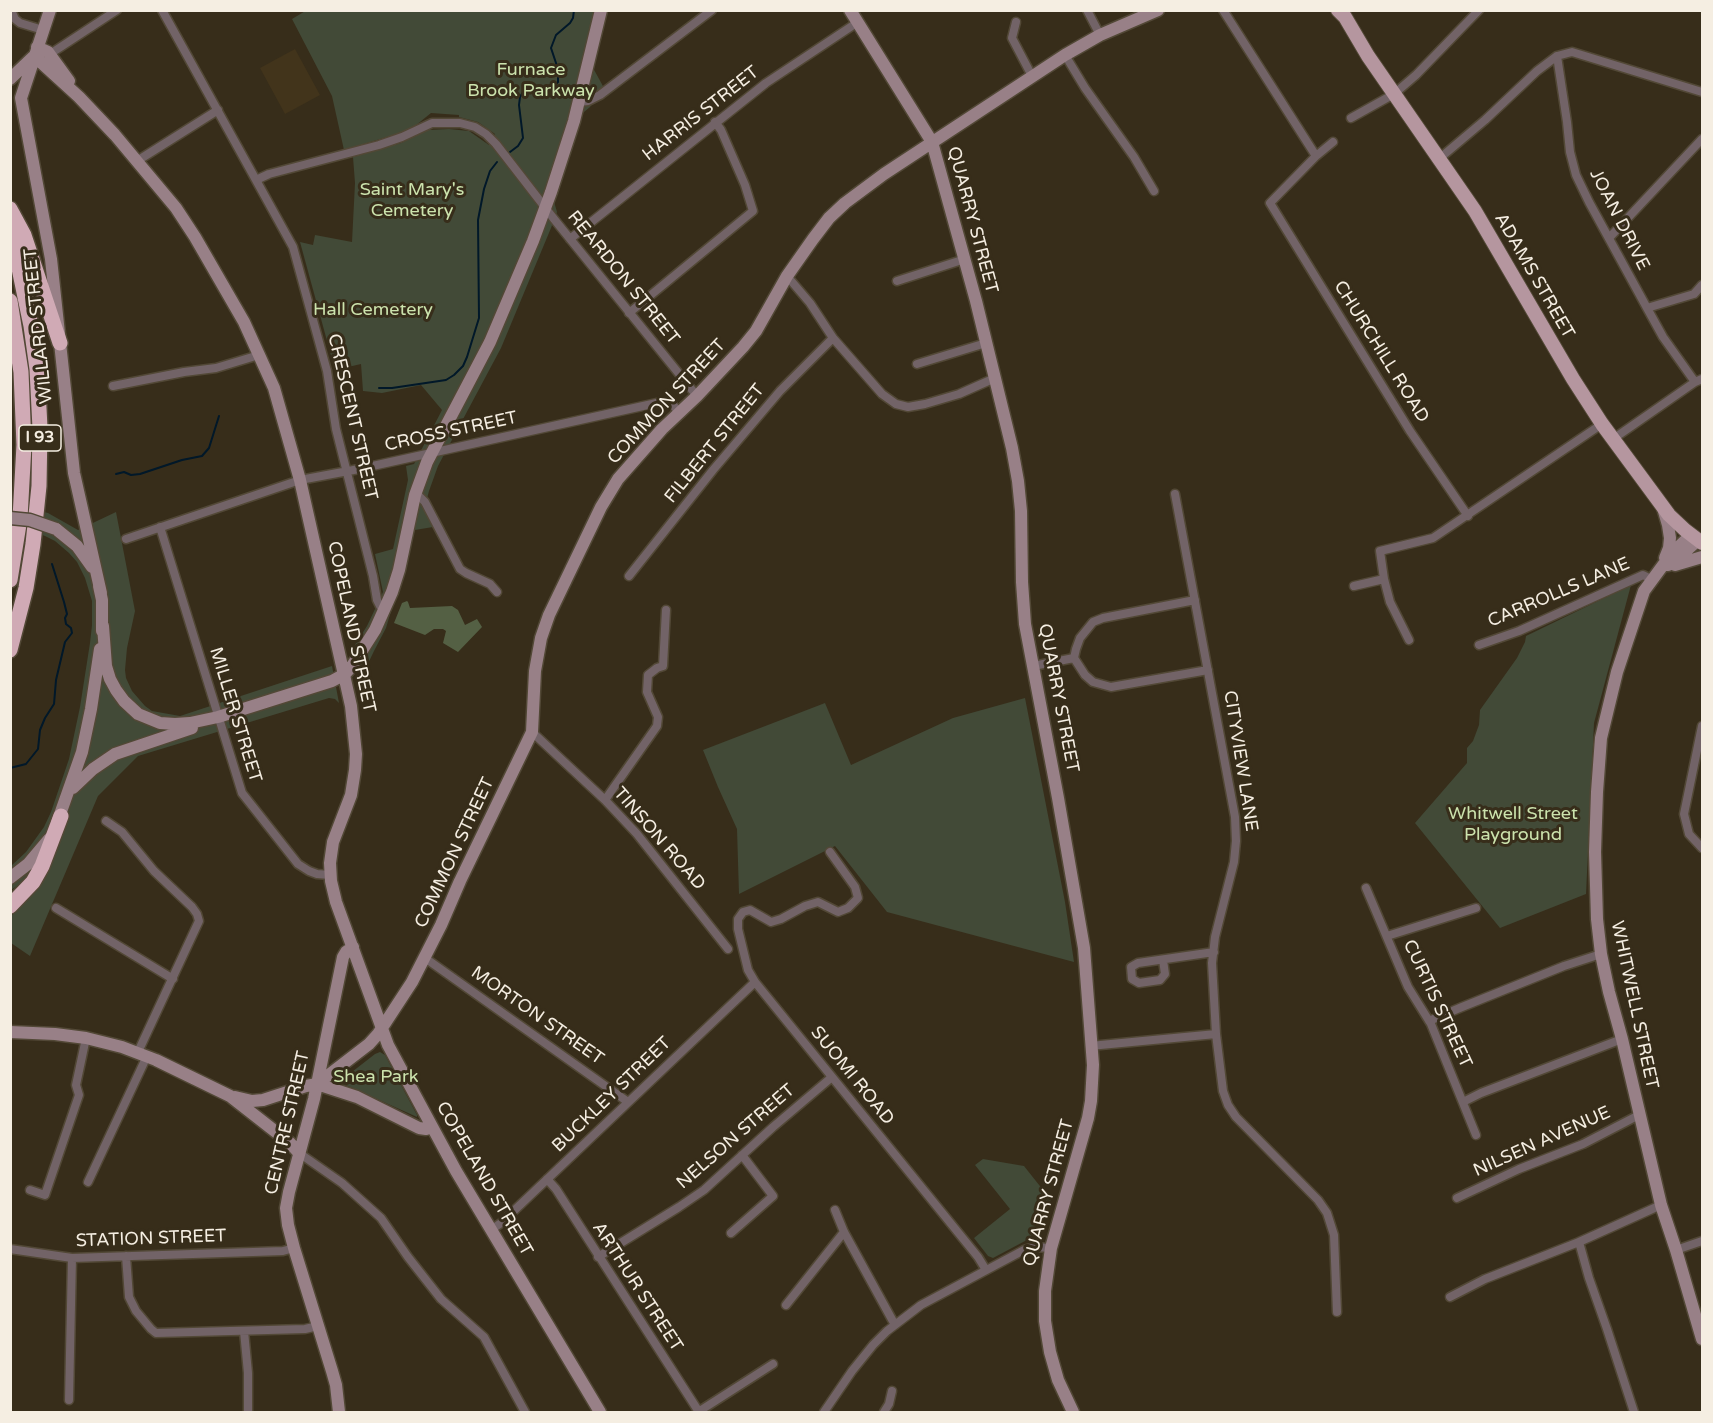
<!DOCTYPE html>
<html>
<head>
<meta charset="utf-8">
<style>
  body { margin:0 }
  #map { position:relative; width:1713px; height:1423px; overflow:hidden; background:#372d1a; font-family:"Varela Round",sans-serif }
  canvas { display:block }
  .frame { position:absolute; inset:0; border:12px solid #f5eee2; pointer-events:none }
</style>
</head>
<body>
<div id="map">
<canvas width="1713" height="1423"></canvas>
<div class="frame"></div>
</div>
<script>
const ctx = document.querySelector('canvas').getContext('2d');
ctx.lineJoin = 'round';
function fill(path, color) { ctx.fillStyle = color; ctx.fill(path, 'evenodd'); }
const shape = rows => new Path2D(rows.map(r => 'M' + r).join(''));
function strokePath(path, color, width, dash) { ctx.strokeStyle = color; ctx.lineWidth = width; ctx.lineCap = dash ? 'butt' : 'round'; ctx.setLineDash(dash || []); ctx.stroke(path); }
function write(font, color, halo, rows, align = 'center') {
  ctx.font = font + ' "Varela Round",sans-serif'; ctx.lineWidth = 6; ctx.setLineDash([]); ctx.textBaseline = 'middle'; ctx.strokeStyle = halo; ctx.fillStyle = color; for (const [text, x, y, turn = 0] of rows) {
    ctx.save(); ctx.translate(x, y); ctx.rotate((+turn || 0) * Math.PI / 180); ctx.textAlign = isNaN(turn) ? turn : align; if (halo) ctx.strokeText(text, 0, 0); ctx.fillText(text, 0, 0); ctx.restore();
  }
}
fill(shape([
  [295,49,320,95,285,114,260,68]
]), '#42341b');
fill(shape([
  [307,10,594,11,586,55,604,88,590,107,577,118,553,198,557,212,551,228,501,348,438,466,429,491,424,510,433,527,415,530,386,628,374,651,363,674,363,679,353,648,367,626,383,592,375,554,393,549,408,480,406,466,414,464,442,410,421,385,382,393,363,391,361,364,335,370,300,242,313,245,315,235,352,242,355,183,353,157,401,143,428,130,449,129,469,131,489,145,495,134,478,122,459,117,459,115,431,113,415,126,400,133,344,150,332,96,292,19],
  [11,507,33,509,48,513,78,530,116,512,135,611,127,648,125,670,126,678,132,691,145,706,152,711,180,716,332,666,339,703,335,699,329,698,138,756,98,796,30,956,11,943,10,917,35,891,46,875,35,872,23,882,11,890,11,866,26,852,44,827,51,812,69,759,80,707,90,643,92,625,92,601,85,578,77,562,69,553,55,541,45,536,28,530,11,529],
  [1631,585,1594,723,1586,894,1500,928,1415,823,1467,763,1467,748,1473,741,1479,725,1480,710,1517,658,1525,642,1526,636],
  [1025,698,1065,902,1074,962,887,912,835,846,739,894,737,829,718,787,703,750,825,703,851,765,953,718],
  [380,1052,385,1055,417,1115,417,1117,339,1082,375,1054],
  [983,1159,1024,1166,1051,1200,1042,1225,1038,1231,1025,1241,993,1258,988,1256,974,1238,1010,1209,975,1165]
]), '#424a37');
fill(shape([
  [407,601,408,602,410,608,452,606,458,610,465,625,477,619,482,627,458,652,443,643,446,631,443,629,434,629,425,635,394,623,402,603]
]), '#546044');
strokePath(shape([
  [510,152,518,146,523,138,519,105,520,97,523,92,532,88,546,88,553,87,558,82,558,69,551,48,556,35,570,23,573,18,574,10],
  [379,388,392,388,446,380,454,375,463,366,467,357,479,318,478,220,484,189,490,171,497,162],
  [116,474,124,472,131,475,140,474,182,460,202,456,209,448,219,416],
  [10,768,26,764,38,749,40,730,45,718,54,704,56,680,65,642,72,633,71,628,66,624,65,618,67,614,64,602,52,564]
]), '#011829', 2);
const street = shape([
  [11,10,15,19,20,23,43,30],
  [162,10,293,247,327,371,336,429,373,576,377,600,380,606,385,609],
  [1087,10,1100,35],
  [1223,10,1316,156],
  [1016,22,1012,38,1032,76],
  [50,54,117,10],
  [1065,55,1085,88,1134,157,1154,191],
  [1557,56,1567,122,1570,152,1576,175,1589,202,1647,308,1663,337,1695,382],
  [579,102,588,101,600,95,712,10],
  [1351,118,1394,94,1416,75,1479,10],
  [1333,142,1316,156,1270,203,1410,431,1468,516],
  [1440,158,1485,120,1537,71,1557,56,1572,52,1702,92],
  [137,161,218,110],
  [256,180,269,174,379,145,402,137,432,123,460,123,475,127,486,134,496,144,554,219,697,396],
  [1609,238,1702,139],
  [570,239,766,83,858,22],
  [787,276,810,303,833,338,882,394,896,404,908,407,925,404,959,394,995,378],
  [897,281,965,259],
  [1647,308,1694,294,1702,285],
  [629,313,753,211,745,185,721,130,715,122],
  [917,364,986,343],
  [113,386,184,372,216,368,259,355],
  [1613,439,1695,382,1702,379],
  [1175,494,1235,817,1236,841,1234,862,1215,937,1212,963,1216,1034,1223,1091,1228,1105,1236,1117,1318,1200,1327,1213,1334,1235,1337,1312],
  [415,495,420,497,425,502,460,569,466,573,490,584,497,592],
  [160,527,242,793,298,864,309,871,317,874,330,875],
  [126,539,300,480,359,469,661,402,666,402,672,404,679,412],
  [629,576,713,470,780,391,833,338],
  [1384,579,1380,551,1433,538,1602,424],
  [1354,586,1384,579,1390,602,1409,640],
  [1195,600,1103,618,1093,622,1080,638,1076,649,1074,658,1085,675,1093,682,1111,687,1208,670],
  [1479,645,1519,631,1643,575,1651,579],
  [1033,666,1074,658],
  [1702,726,1684,814,1689,834,1702,848],
  [532,732,605,800,637,834,728,949],
  [605,800,657,726,658,717,647,692,648,675,657,668,663,666,666,610],
  [106,821,122,832,154,871,192,907,197,914,199,921,138,1052],
  [830,852,855,887,858,898,848,908,838,912,818,902,805,906,781,919,771,922,750,910,743,912,738,919,738,929,748,970,755,982,978,1257,986,1270],
  [1366,888,1408,987,1431,1024,1476,1135],
  [56,908,173,979],
  [1387,936,1476,908],
  [425,958,628,1102],
  [1163,960,1165,974,1160,980,1139,983,1132,979,1131,967,1138,963,1214,952],
  [1429,1021,1462,1007,1564,966,1601,954],
  [1090,1046,1216,1034],
  [1463,1102,1481,1093,1622,1039],
  [299,1153,342,1183,381,1218,408,1257,441,1299,484,1337,525,1412],
  [547,1179,556,1189,699,1412],
  [88,1182,147,1056],
  [30,1190,45,1195,79,1095,76,1085,86,1038],
  [1457,1198,1519,1169,1583,1144,1639,1115],
  [835,1210,844,1232,895,1325],
  [491,1230,501,1223,755,982],
  [731,1233,773,1196,742,1155],
  [10,1249,72,1258,283,1251,294,1248],
  [1676,1250,1702,1241],
  [126,1256,129,1297,136,1311,151,1329,156,1333,305,1329,318,1326],
  [598,1257,679,1207,704,1190,773,1127,832,1077],
  [1450,1297,1485,1279,1579,1242],
  [786,1305,844,1232],
  [244,1331,248,1373,248,1412],
  [69,1400,72,1258],
  [698,1412,773,1364],
  [824,1412,852,1371,873,1345,887,1331,921,1305,1024,1250,1034,1247,1051,1248],
  [884,1412,889,1404,892,1391],
  [1634,1412,1607,1329,1589,1278,1579,1242,1661,1205]
]);
const secondary = shape([
  [50,10,21,98,51,259,74,473,101,593],
  [850,10,932,142,976,301,1012,448,1018,481,1021,511,1022,582,1025,624,1058,798,1084,948,1093,1065,1091,1101,1088,1118,1051,1248,1045,1291,1045,1321,1050,1352,1058,1380,1073,1412],
  [37,47,48,52,69,81],
  [34,56,79,97,115,135,176,208,195,237,244,322,274,388,300,480,351,706,356,754,355,770,351,795,333,842,330,863,331,881,336,902,388,1045,456,1171,600,1412],
  [10,79,33,57],
  [1663,508,1668,525,1670,538,1669,548,1665,558],
  [56,529,77,546,92,567],
  [1691,535,1672,553,1644,591,1617,672,1601,738,1597,792,1595,852,1597,919,1601,954,1609,992,1622,1039,1661,1205,1676,1250,1702,1339],
  [1668,565,1678,558,1698,540],
  [1675,565,1702,557],
  [99,586,102,600,102,631],
  [103,626,106,666,110,679,116,690,124,701,138,714,160,723,175,724,190,723,218,717,332,681,345,674,352,666,375,630,392,592,399,570,415,495,427,462,490,342,533,241,551,192,574,121,601,10],
  [73,788,93,769,115,754,192,728],
  [57,823,82,752,91,709,100,649],
  [10,878,28,864,49,839],
  [10,1032,55,1034,86,1038,122,1047,156,1060,230,1096,290,1143,299,1153],
  [317,1084,369,1044,378,1034,412,982,441,925,460,881,532,732,535,671,541,638,549,615,601,507,618,479,662,429,697,396,743,347,756,331,787,276,813,239,829,218,845,203,884,174,1065,55,1100,35,1158,10],
  [235,1097,252,1101,263,1100,306,1086,317,1084,357,1097,419,1128,426,1129,432,1127],
  [339,1412,336,1385,332,1371,294,1248,288,1225,286,1208,289,1192,314,1099,343,957,346,952,353,947]
]);
const primary = shape([
  [1338,10,1345,17,1368,56,1475,211,1573,379,1602,424,1669,515,1685,530,1702,543]
]);
const highway = shape([
  [10,209,24,235,60,343],
  [10,225,31,326,37,369,40,428,39,486,33,544,26,588,10,650],
  [10,301,21,372,24,445,20,518,10,580],
  [10,906,33,882,42,866,61,816]
]);
strokePath(street, '#524836', 11);
strokePath(secondary, '#524836', 15);
strokePath(primary, '#524836', 16);
strokePath(highway, '#524836', 18);
strokePath(street, '#726367', 8);
strokePath(secondary, '#988087', 12);
strokePath(primary, '#b5969f', 14);
strokePath(highway, '#d0aab5', 15);
const secondaryBridge = shape([
  [10,518,30,520,56,529]
]);
strokePath(secondaryBridge, '#524836', 15, []);
strokePath(secondaryBridge, '#988087', 12);
for (const [x, y, w] of [
  [40,438,42]
]) { const box = new Path2D(); box.roundRect(x - w / 2, y - 13, w, 26, 4.5); ctx.fillStyle = '#372d1a'; ctx.fill(box); strokePath(box, '#f5eee2', 1.5); }
write('bold 16px', '#f5eee2', null, [
  ["I 93",40,438]
]);
write('18px', '#cce3ad', '#372d1a', [
  ["Furnace",531,70],
  ["Brook Parkway",531,91],
  ["Saint Mary's",412,190],
  ["Cemetery",412,211],
  ["Hall Cemetery",373,310],
  ["Whitwell Street",1513,814],
  ["Playground",1513,835],
  ["Shea Park",376,1077]
]);
write('18px', '#f5eee2', '#372d1a', [
  ["HARRIS STREET",701,114,-38],
  ["QUARRY STREET",972,220,75],
  ["JOAN DRIVE",1619,220,63],
  ["ADAMS STREET",1534,276,60],
  ["REARDON STREET",623,278,51],
  ["WILLARD STREET",39,326,-96],
  ["CHURCHILL ROAD",1381,352,58],
  ["COMMON STREET",667,402,-47],
  ["CRESCENT STREET",352,417,77],
  ["CROSS STREET",451,432,-12],
  ["FILBERT STREET",715,444,-51],
  ["CARROLLS LANE",1559,593,-23],
  ["COPELAND STREET",351,627,78],
  ["QUARRY STREET",1058,698,79],
  ["MILLER STREET",235,715,73],
  ["CITYVIEW LANE",1240,761,81],
  ["TINSON ROAD",659,839,49],
  ["COMMON STREET",455,853,-65],
  ["CURTIS STREET",1437,1004,65],
  ["WHITWELL STREET",1634,1005,78],
  ["MORTON STREET",537,1016,35],
  ["SUOMI ROAD",852,1076,51],
  ["BUCKLEY STREET",612,1095,-44],
  ["CENTRE STREET",288,1123,-77],
  ["NELSON STREET",736,1137,-41],
  ["NILSEN AVENUE",1542,1142,-24],
  ["COPELAND STREET",484,1179,60],
  ["QUARRY STREET",1049,1193,-75],
  ["STATION STREET",151,1239,-2],
  ["ARTHUR STREET",637,1287,57]
]);
</script>
</body>
</html>
